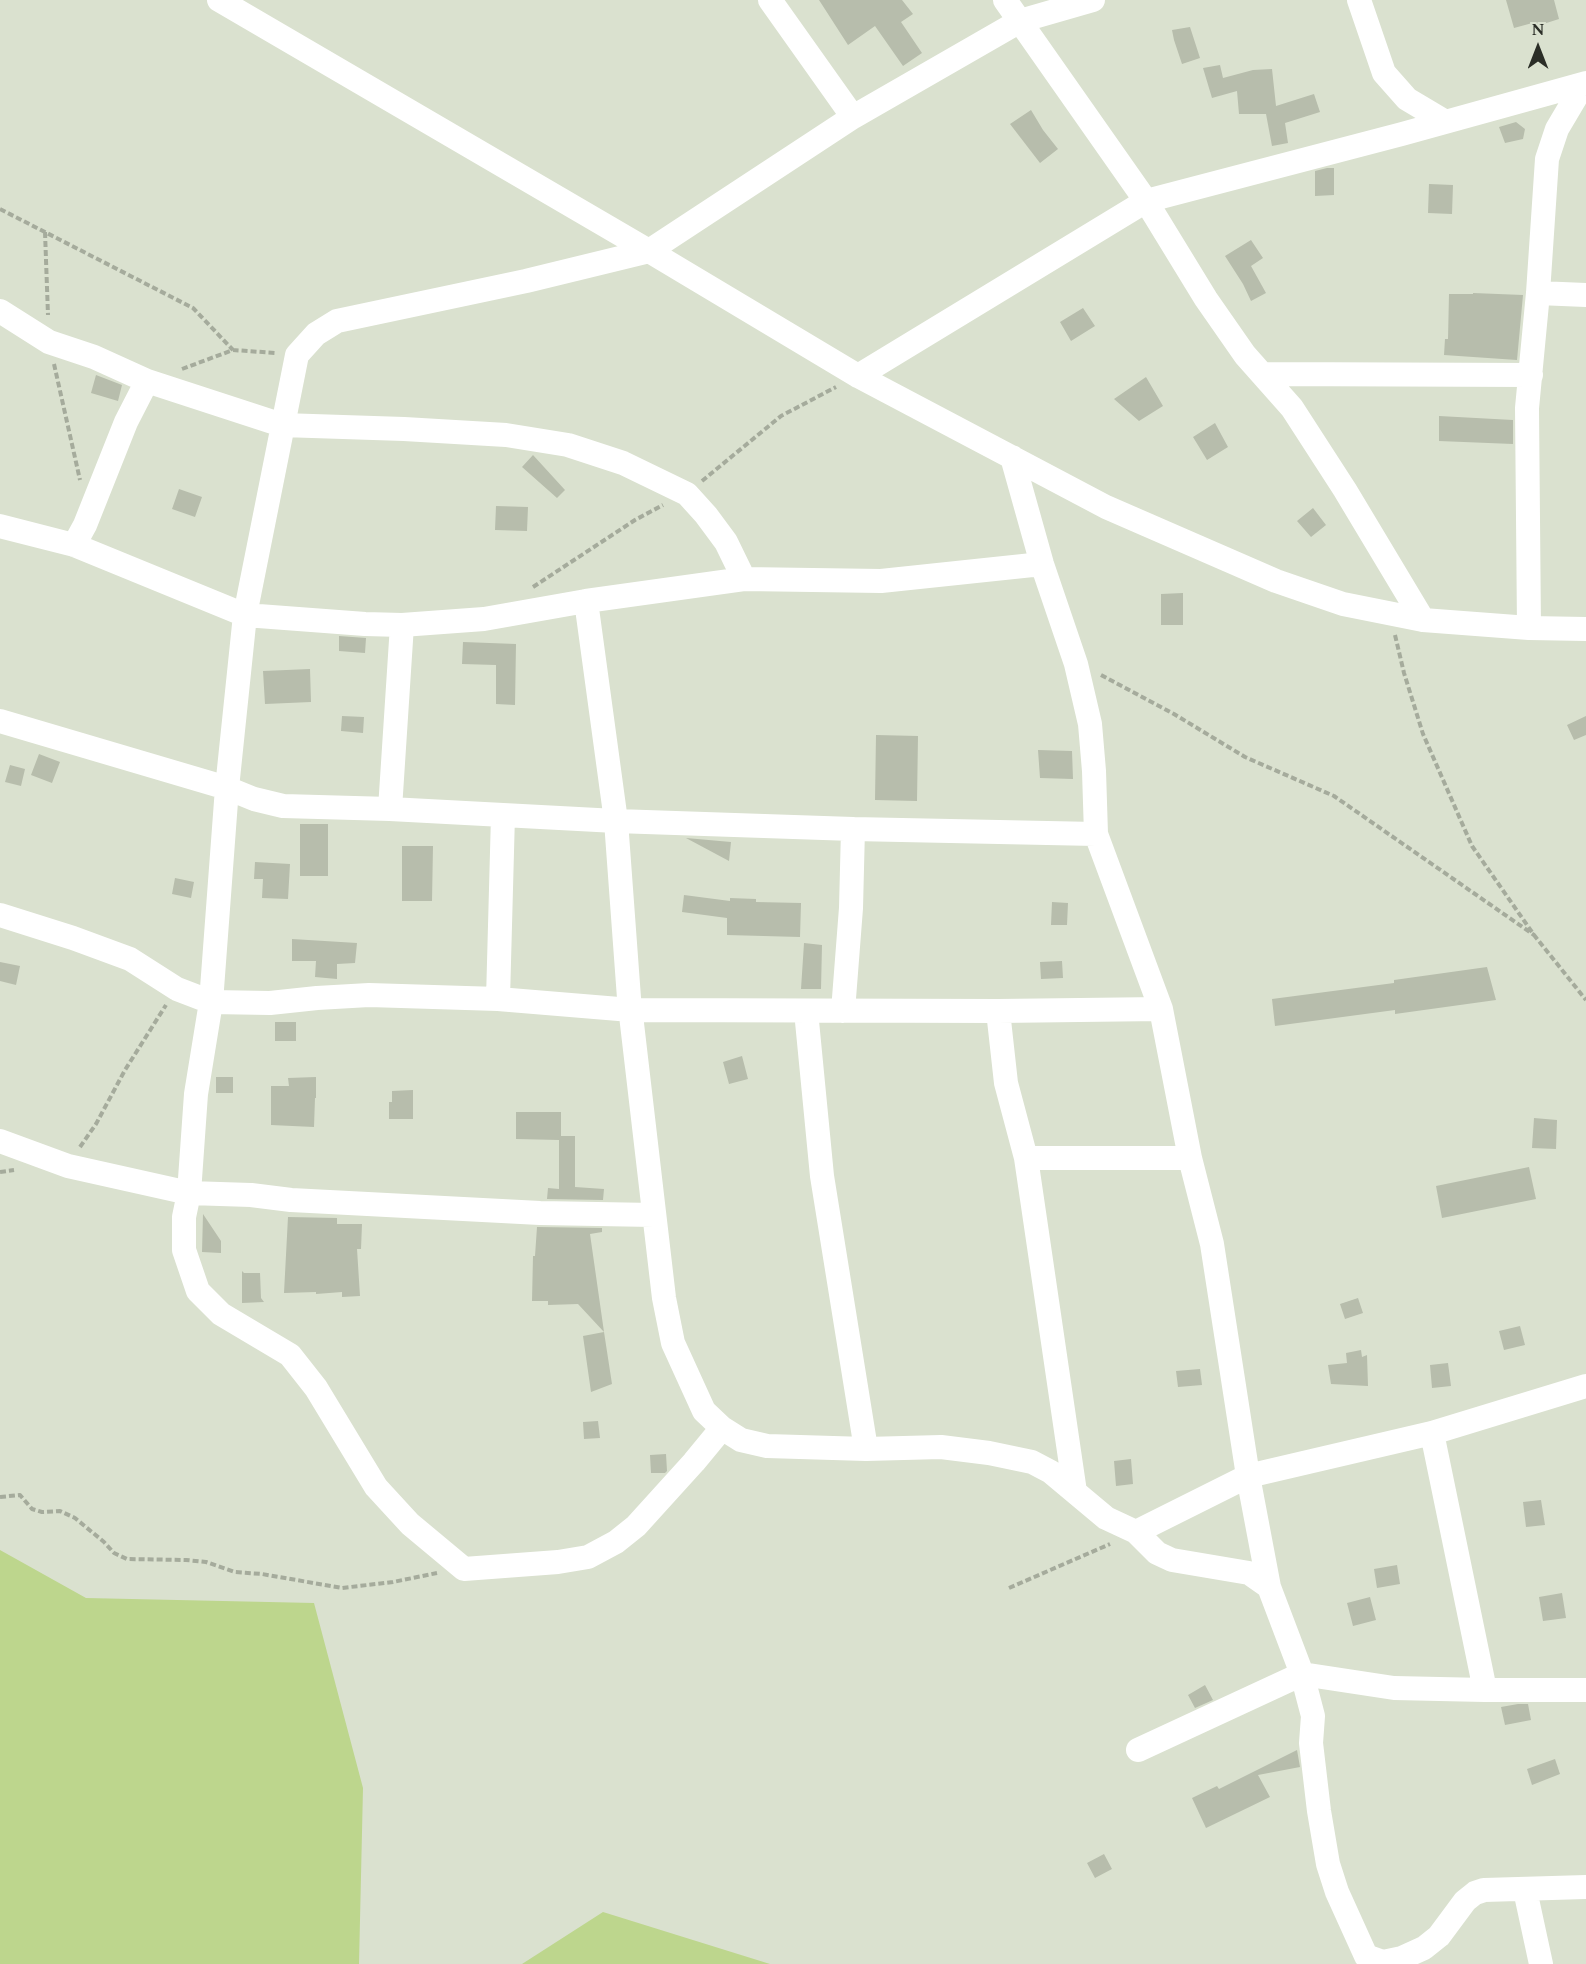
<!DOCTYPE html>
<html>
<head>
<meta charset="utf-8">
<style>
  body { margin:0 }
  #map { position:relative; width:1586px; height:1964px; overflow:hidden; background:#dae1cf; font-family:Spectral,serif }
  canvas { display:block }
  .north { position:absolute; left:1508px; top:18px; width:60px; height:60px; -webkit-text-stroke:4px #dae1cf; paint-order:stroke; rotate:0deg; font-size:16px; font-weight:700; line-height:24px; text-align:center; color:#2b2e27 }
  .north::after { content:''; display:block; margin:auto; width:21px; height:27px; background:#2b2e27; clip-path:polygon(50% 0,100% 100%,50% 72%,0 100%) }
</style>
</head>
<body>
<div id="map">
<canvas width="1586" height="1964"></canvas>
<div class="north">N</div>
</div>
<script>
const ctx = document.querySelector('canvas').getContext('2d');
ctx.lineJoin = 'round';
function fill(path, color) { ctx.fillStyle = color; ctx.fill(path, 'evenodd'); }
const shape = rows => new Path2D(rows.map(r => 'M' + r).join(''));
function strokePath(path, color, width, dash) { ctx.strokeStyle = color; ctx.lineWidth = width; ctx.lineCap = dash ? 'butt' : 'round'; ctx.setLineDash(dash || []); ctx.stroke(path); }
fill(shape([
  [0,1550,86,1598,314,1603,363,1788,359,1964,0,1964],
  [603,1912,770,1964,522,1964]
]), '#bdd68d');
fill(shape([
  [819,0,902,0,913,14,901,22,922,53,903,66,875,26,848,45],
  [1506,0,1554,0,1559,19,1537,26,1536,22,1514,28],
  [1190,27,1200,58,1182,64,1174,40,1172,30],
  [1220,65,1223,78,1253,70,1272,69,1276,106,1314,94,1320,112,1285,123,1288,143,1272,146,1266,114,1239,114,1237,91,1212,98,1203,68],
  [1031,110,1043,130,1058,149,1040,163,1010,124],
  [1516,122,1525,129,1523,139,1505,143,1499,127],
  [1327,168,1334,168,1334,195,1315,196,1315,171],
  [1429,184,1453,185,1452,214,1428,213],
  [1251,240,1263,258,1251,266,1266,293,1251,301,1243,284,1225,256],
  [1473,293,1523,295,1517,360,1444,355,1445,339,1448,339,1449,294,1473,294],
  [1083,308,1095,326,1071,341,1060,322],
  [96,375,122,385,118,401,91,393],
  [1146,377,1163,406,1139,421,1114,399],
  [1439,416,1513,420,1513,444,1439,441],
  [1215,423,1228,447,1207,460,1193,437],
  [533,455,565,490,557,498,522,467],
  [179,489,202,497,195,517,172,509],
  [496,506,528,507,527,531,495,530],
  [1313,508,1326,525,1311,537,1297,521],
  [1183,593,1183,625,1161,625,1161,594],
  [339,636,366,638,365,653,339,651],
  [463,642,516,644,515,705,496,704,496,665,462,664],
  [310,669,311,702,265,704,263,671],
  [342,716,364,717,363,733,341,731],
  [1586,716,1586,735,1574,740,1567,725],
  [876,735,918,736,917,801,875,800],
  [1038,750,1072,751,1073,779,1040,778],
  [39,754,60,762,52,783,31,775],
  [10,765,25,769,21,786,5,782],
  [300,824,328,824,328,876,300,876],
  [686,838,731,842,729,861],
  [402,846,433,846,432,901,402,901],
  [255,862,290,864,288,899,262,898,263,879,254,879],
  [175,878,194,882,191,898,172,894],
  [684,895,730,901,730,898,756,899,756,902,801,903,800,937,727,935,727,918,682,912],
  [1052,902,1068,903,1067,925,1051,925],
  [292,939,357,943,355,963,337,964,337,979,315,977,316,961,292,961],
  [804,943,822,945,821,989,801,989],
  [1062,961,1063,978,1041,979,1040,962],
  [0,962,20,966,16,985,0,981],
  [1487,967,1496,1000,1395,1014,1395,1010,1275,1026,1272,999,1394,983,1394,980],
  [275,1022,296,1022,296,1041,275,1041],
  [742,1056,748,1079,729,1084,723,1062],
  [216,1077,233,1077,233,1093,216,1093],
  [316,1077,316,1098,315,1098,314,1127,271,1125,271,1086,289,1086,288,1078],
  [413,1090,413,1119,389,1119,389,1102,392,1102,392,1091],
  [516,1112,561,1112,561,1136,575,1136,575,1187,604,1189,603,1200,547,1199,548,1188,559,1189,559,1140,516,1139],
  [1534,1118,1557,1120,1556,1149,1532,1148],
  [1529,1167,1536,1199,1442,1218,1436,1186],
  [203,1214,221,1241,221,1253,202,1252],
  [288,1217,337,1218,337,1224,362,1224,361,1249,357,1249,360,1296,342,1297,342,1292,316,1294,316,1292,284,1293],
  [537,1227,602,1228,602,1232,590,1234,604,1332,578,1304,548,1305,548,1301,532,1301,533,1256,535,1256],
  [242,1271,244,1273,260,1273,261,1298,264,1302,242,1303],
  [1358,1298,1363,1313,1345,1319,1340,1304],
  [1520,1326,1525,1345,1504,1350,1499,1331],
  [604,1332,612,1384,591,1392,583,1336],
  [1361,1350,1362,1357,1367,1355,1368,1386,1331,1384,1328,1365,1347,1363,1346,1353],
  [1448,1363,1451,1386,1432,1388,1430,1365],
  [1200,1369,1202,1385,1178,1387,1176,1371],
  [598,1421,600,1438,584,1439,583,1422],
  [666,1454,667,1471,665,1473,651,1473,650,1455],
  [1131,1459,1133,1484,1116,1486,1114,1461],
  [1541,1500,1545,1525,1526,1527,1523,1502],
  [1397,1565,1400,1584,1377,1588,1374,1569],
  [1562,1593,1566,1618,1543,1621,1539,1597],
  [1370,1597,1376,1620,1353,1626,1347,1603],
  [1205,1685,1213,1700,1195,1708,1188,1695],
  [1518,1704,1528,1704,1531,1720,1505,1725,1501,1707],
  [1297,1750,1300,1767,1258,1775,1270,1797,1206,1828,1192,1798,1217,1786,1219,1789],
  [1555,1759,1560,1774,1532,1785,1527,1769],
  [1104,1854,1112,1869,1095,1878,1087,1863]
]), '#b7bdac');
strokePath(shape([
  [0,209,193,308,233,350],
  [45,232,48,315],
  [54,364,80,480],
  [182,369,233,350,276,353],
  [702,481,781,416,836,387],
  [533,587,635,520,663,505],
  [1395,635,1404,673,1423,734,1472,846,1534,935,1586,1000],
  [1101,675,1174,714,1245,757,1334,796,1534,935],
  [80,1147,96,1124,125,1070,166,1005],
  [0,1172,14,1170],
  [0,1497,20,1495,32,1509,42,1512,60,1511,75,1518,104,1542,114,1553,127,1559,186,1560,206,1562,235,1572,262,1574,342,1588,393,1582,437,1573],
  [1009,1588,1110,1544]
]), '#a5ab9c', 4, [6, 3]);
strokePath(shape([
  [219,0,649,251,858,376,1106,507,1276,581,1343,604,1423,620,1529,628,1586,629],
  [770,0,853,117],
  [1005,0,1146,201,1206,299,1245,355,1292,408,1345,490,1423,620],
  [1359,0,1384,73,1407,99,1444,121],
  [1538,293,1586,295],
  [0,311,49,342,94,357,147,381,282,425,404,429,506,435,568,445,623,463,687,494,706,515,726,542,744,579],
  [1264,374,1531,375],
  [858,376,1146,201,1402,134,1586,83],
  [1012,457,1042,564,1076,664,1090,724,1094,771,1096,834,1161,1009,1190,1158,1212,1244,1248,1476,1269,1587,1302,1674,1313,1716,1311,1743,1319,1811,1328,1864,1337,1892,1366,1956,1383,1962,1402,1958,1424,1948,1439,1936,1465,1901,1475,1893,1484,1890,1586,1887],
  [0,526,74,545,245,615,365,624,402,625,484,619,586,601,744,579,881,581,1042,564],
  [74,545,85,525,126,422,147,381],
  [586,601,616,821,629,998,664,1298,673,1343,704,1411,722,1428,741,1440,767,1446,866,1449,941,1447,989,1453,1032,1462,1051,1472,1106,1518,1136,1532,1157,1553,1172,1560,1249,1573,1269,1587],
  [1529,628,1527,408,1538,293,1547,159,1557,129,1583,85],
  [0,721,227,788,254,799,283,806,390,809,616,821,853,829],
  [390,809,402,625],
  [0,915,73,938,130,959,177,989,211,1002,270,1003,317,998,369,995,498,999,631,1010,998,1011,1161,1009],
  [498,999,503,815],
  [806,1011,822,1176,866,1449],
  [843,1011,851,908,853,829,1096,834],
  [998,1011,1006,1083,1026,1158],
  [0,1141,68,1166,189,1193,251,1195,291,1200,540,1213,654,1215],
  [722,1428,694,1462,636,1526,616,1542,588,1557,558,1562,464,1569,410,1524,376,1487,316,1388,290,1355,221,1314,198,1291,184,1250,184,1217,189,1193,196,1094,211,1002,227,788,245,615,297,355,316,334,337,321,526,281,649,251,853,117,1020,21,1093,0],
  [1432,1433,1485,1690],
  [1075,1492,1026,1158,1190,1158],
  [1136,1532,1248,1476,1432,1433,1586,1386],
  [1138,1750,1302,1674,1394,1688,1485,1690,1586,1690],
  [1525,1890,1541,1964]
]), '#fff', 24);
</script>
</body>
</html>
